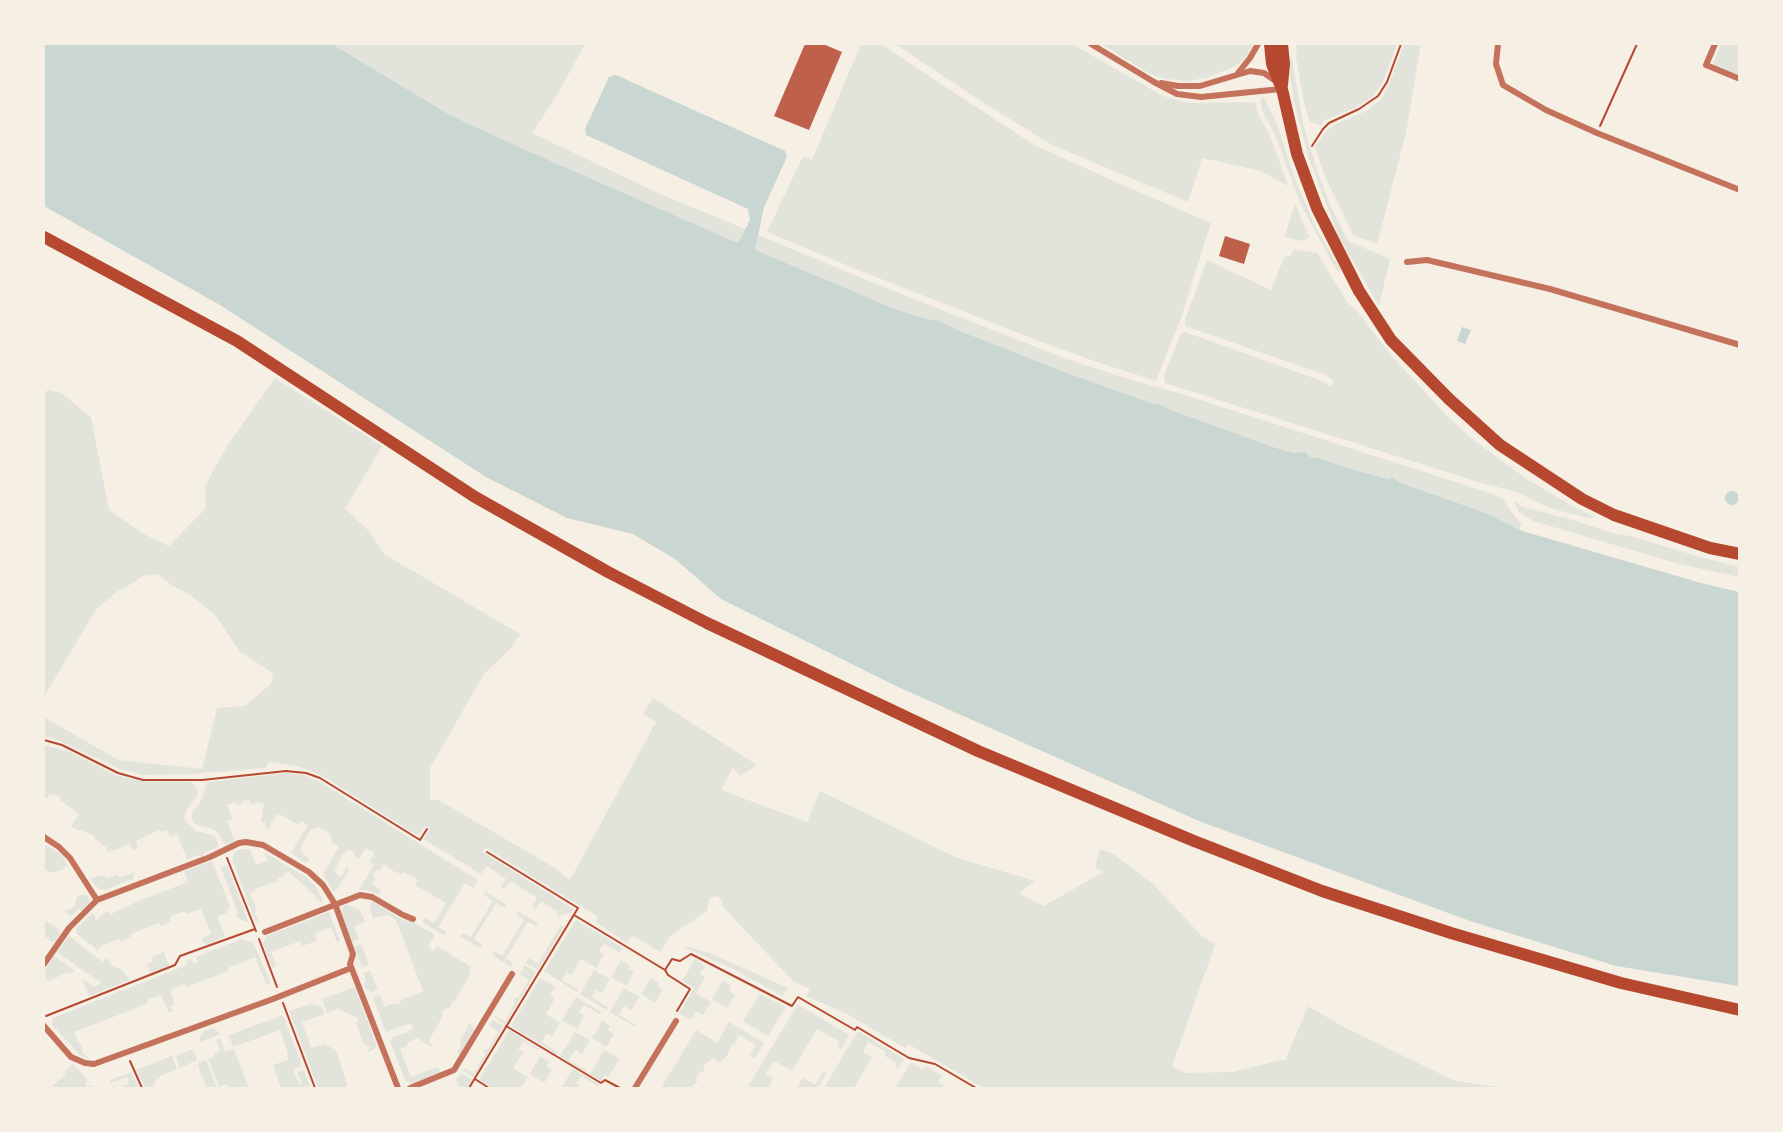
<!DOCTYPE html>
<html>
<head>
<meta charset="utf-8">
<style>
  body { margin:0 }
  #map { position:relative; width:1783px; height:1132px; overflow:hidden; background:#f6efe4; font-family:"Space Grotesk",sans-serif }
  canvas { display:block }
  .frame { position:absolute; inset:0; border:45px solid #f6efe4; pointer-events:none }
</style>
</head>
<body>
<div id="map">
<canvas width="1783" height="1132"></canvas>
<div class="frame"></div>
</div>
<script>
const ctx = document.querySelector('canvas').getContext('2d');
ctx.lineJoin = 'round';
function fill(path, color) { ctx.fillStyle = color; ctx.fill(path, 'evenodd'); }
const shape = rows => new Path2D(rows.map(r => 'M' + r).join(''));
function strokePath(path, color, width, dash) { ctx.strokeStyle = color; ctx.lineWidth = width; ctx.lineCap = dash ? 'butt' : 'round'; ctx.setLineDash(dash || []); ctx.stroke(path); }
fill(shape([
  [332,44,585,44,557,95,532,133,660,194,745,229,738,243,521,148,450,115],
  [861,44,881,44,1034,145,1114,181,1211,223,1181,318,1156,381,1097,362,1039,341,858,270,767,232,803,156,812,160],
  [895,44,1072,44,1163,96,1190,103,1255,102,1258,113,1271,138,1288,186,1261,171,1202,158,1188,202,1052,145,987,105],
  [1101,44,1253,44,1248,54,1238,65,1209,77,1189,81,1166,79,1150,74],
  [1297,44,1397,44,1383,82,1373,96,1357,107,1325,120,1321,125,1310,122,1304,102,1296,57],
  [1404,44,1421,44,1406,133,1377,244,1353,235,1324,174,1315,147,1326,131,1336,124,1366,111,1381,100,1390,82],
  [1721,44,1739,44,1739,77,1712,66],
  [1290,56,1292,60,1303,124,1318,173,1331,207,1348,241,1390,259,1379,306,1339,237,1309,159,1294,102,1288,62,1288,57],
  [1261,97,1264,98,1277,124,1295,179,1315,226,1341,271,1338,272,1330,259,1301,205,1275,135,1264,114,1261,105],
  [1295,204,1309,237,1303,241,1284,237],
  [758,235,884,287,1064,358,1122,377,1185,395,1496,495,1502,498,1516,518,1522,524,1519,530,1486,513,1398,482,1395,477,1388,479,1341,466,1320,458,1309,457,1305,452,1293,453,1273,447,1171,410,1159,404,1151,403,1067,373,960,331,937,320,931,320,895,309,754,250],
  [1293,249,1317,253,1348,303,1357,311,1390,354,1446,415,1470,437,1528,480,1576,508,1595,517,1589,518,1553,509,1535,501,1517,492,1478,482,1165,383,1164,376,1180,335,1185,332,1322,381,1331,387,1334,381,1326,375,1185,326,1185,320,1207,260,1271,290,1285,255,1290,257],
  [275,378,382,446,345,509,369,531,384,554,520,634,510,649,484,674,430,768,430,801,437,799,555,868,570,880,656,722,643,714,653,698,757,765,740,776,733,767,721,790,807,822,820,791,955,857,1035,881,1019,893,1044,906,1103,872,1095,867,1100,849,1112,853,1153,884,1201,935,1215,945,1172,1066,1184,1073,1232,1072,1286,1059,1308,1006,1342,1026,1455,1081,1507,1088,984,1088,908,1044,905,1048,847,1014,806,996,810,989,794,982,723,907,721,899,716,896,712,897,709,900,707,911,670,936,660,952,632,935,627,943,595,922,598,917,485,847,483,852,573,909,570,913,556,916,558,912,541,901,536,908,532,906,537,898,511,881,505,889,501,887,506,879,487,866,481,874,423,839,430,829,426,826,419,835,412,832,321,775,297,766,269,762,266,768,191,774,143,775,120,769,53,738,44,737,44,717,118,760,202,769,217,708,245,706,271,684,273,673,240,652,216,616,189,594,173,586,157,574,143,576,133,583,118,591,97,608,44,697,44,393,48,390,61,393,91,417,109,510,144,534,169,546,206,508,205,486,227,446],
  [1518,502,1520,506,1569,519,1613,533,1630,536,1700,557,1739,567,1739,577,1679,564,1533,521,1519,512,1514,503],
  [44,745,70,752,117,776,142,781,192,782,198,791,197,796,186,811,185,820,196,831,213,835,216,838,219,847,204,853,202,857,199,855,187,859,177,834,170,837,167,830,161,832,159,830,136,841,138,848,133,850,130,844,109,852,107,851,106,847,95,839,94,836,81,830,79,831,71,826,79,814,60,800,60,797,49,794,48,798,44,797],
  [286,773,303,775,318,781,478,880,473,888,465,883,438,927,446,932,444,935,422,922,425,918,434,923,446,903,415,885,418,880,404,872,402,875,397,872,396,873,384,864,380,870,375,871,373,874,375,879,372,884,381,890,378,895,368,890,359,890,374,865,369,862,375,853,366,848,359,859,354,856,355,853,348,849,345,853,343,853,334,872,341,877,346,868,349,870,337,890,336,889,334,892,323,874,339,847,332,842,330,834,319,827,311,829,300,848,302,850,301,852,310,860,306,863,291,853,308,825,301,821,298,825,282,815,280,816,277,814,271,823,269,829,265,827,265,823,261,822,264,804,256,802,255,804,251,804,250,800,242,801,242,804,237,805,235,802,227,805,232,819,227,821,235,841,227,844,223,843,219,834,213,829,195,824,192,819,192,813,202,799,207,782],
  [44,844,61,854,68,865,63,868,63,870,48,873,47,870,44,871],
  [242,849,250,849,256,865,267,861,264,852,306,877,315,886,320,894,323,900,322,903,315,898,317,897,289,872,284,873,285,876,277,878,278,881,255,889,255,891,250,893,257,910,254,914,259,919,257,922,255,921,232,859,235,852],
  [212,861,230,906,226,913,217,917,225,937,205,945,202,938,211,934,201,909,186,914,185,911,172,916,170,917,171,922,161,926,159,923,130,934,131,937,120,942,119,939,101,946,96,952,95,948,77,934,76,928,92,913,98,921,99,919,98,918,107,911,111,914,136,902,188,882,184,871],
  [227,865,248,921,246,922,239,919,236,914,238,913,221,868],
  [135,872,133,879,105,890,99,889,90,879,101,875,108,878,118,875,119,878],
  [486,892,507,905,505,908,496,903,474,939,482,945,480,948,460,936,463,933,471,937,493,901,484,895],
  [80,895,87,895,90,902,83,910,78,909,71,916,64,910,72,909,75,905,77,897],
  [372,901,406,922,408,919,435,935,428,947,434,951,437,946,471,967,469,971,471,973,454,1002,452,1002,450,1008,444,1009,442,1013,443,1016,428,1042,433,1045,432,1047,417,1038,408,1042,407,1046,400,1049,411,1077,438,1067,440,1073,412,1084,405,1080,390,1041,392,1037,409,1032,408,1031,413,1029,411,1023,386,1032,373,997,380,995,385,1007,394,1003,396,1005,400,1004,401,1000,423,991,396,920,388,915,373,918,370,907],
  [348,905,360,910,365,922,354,926,359,939,352,942,341,911,344,906],
  [517,911,538,923,536,926,528,922,506,958,513,963,511,967,492,955,494,951,502,956,524,920,516,914],
  [329,912,340,941,337,942,331,927,314,934,317,941,302,946,300,941,271,952,277,966,272,968,263,944,266,936],
  [44,920,59,929,60,934,55,942,50,941,50,939,44,936],
  [576,920,623,948,620,953,604,944,599,951,604,954,596,968,581,959,572,975,566,972,562,980,578,990,577,992,544,971],
  [561,925,564,927,538,970,526,963,529,958,538,964],
  [69,936,103,962,106,958,108,959,111,965,122,970,130,980,89,996,82,979,94,987,101,983,57,952],
  [241,939,252,942,255,947,271,983,266,984,255,957,228,968,228,971,187,987,185,984,170,990,175,1004,170,1006,173,1012,169,1013,161,995,147,1000,148,1003,134,1009,74,1032,78,1042,80,1043,82,1048,82,1052,88,1057,88,1059,80,1055,52,1025,53,1018,187,965,186,961,191,959,193,964,198,962,196,957],
  [361,944,369,965,362,967,354,947],
  [685,946,707,952,788,988,782,996,735,970,684,947],
  [164,952,169,966,150,973,147,964,153,962,152,957],
  [54,956,75,971,69,974,68,972,49,981,45,978,44,981,44,972],
  [695,959,705,966,700,974,705,977,696,993,711,1002,703,1015,696,1011,691,1020,679,1013,694,988,682,981],
  [621,960,630,966,628,969,634,972,626,986,611,977],
  [525,965,536,972,505,1024,494,1017,495,1016,505,1021,515,1002,513,1000,515,997,518,998,529,980,520,974],
  [370,970,378,990,371,993,370,991,365,989,364,985,366,980,363,973],
  [594,970,610,979,602,993,596,990,591,997,608,1007,606,1010,580,994],
  [540,978,555,987,550,995,555,998,546,1014,560,1023,552,1036,547,1033,542,1042,557,1052,556,1054,511,1026],
  [651,978,659,983,657,986,663,990,655,1003,641,994],
  [723,981,732,986,729,991,735,995,727,1008,712,999],
  [355,987,377,1047,367,1053,370,1047,363,1043,356,1023,358,1018,338,1009,327,1013,322,999],
  [624,988,639,997,631,1010,624,1006,619,1015,636,1025,635,1027,610,1012],
  [760,994,786,1007,768,1036,743,1021],
  [576,997,601,1012,600,1014,584,1005,579,1012,584,1016,577,1029,562,1020],
  [310,1004,322,1007,325,1014,302,1022,311,1048,324,1044,336,1050,347,1084,345,1088,318,1088,289,1011],
  [798,1004,849,1035,841,1049,837,1047,840,1042,817,1029,792,1071,774,1061,766,1074,773,1079,768,1088,747,1088],
  [283,1015,302,1066,293,1069,299,1084,302,1083,297,1072,304,1070,311,1088,281,1088,273,1065,288,1060,287,1055,288,1054,280,1030,233,1047,229,1035],
  [493,1020,504,1026,474,1077,463,1071,465,1068,474,1073,485,1054,483,1052,485,1049,487,1050,499,1032,489,1026],
  [602,1021,610,1026,608,1030,614,1034,606,1047,592,1038],
  [470,1022,474,1030,460,1055,457,1053,461,1046,460,1041],
  [729,1022,764,1043,755,1058,750,1056,756,1045,739,1035,734,1045,732,1044,729,1049,730,1050,725,1059,723,1058,720,1063,712,1058,709,1062,707,1061,703,1068,705,1070,702,1073,700,1072,696,1079,698,1080,691,1088,661,1088,696,1030,717,1043],
  [211,1028,215,1029,221,1034,200,1042,200,1038,204,1031],
  [509,1030,539,1049,538,1050,523,1041,518,1049,523,1052,513,1068,528,1077,521,1088,515,1087,514,1088,493,1088,479,1080],
  [858,1031,904,1059,898,1068,895,1066,896,1063,885,1056,886,1052,868,1042,863,1052,872,1057,854,1088,824,1088],
  [575,1032,590,1040,582,1054,575,1050,569,1060,586,1070,586,1072,560,1056],
  [220,1038,225,1052,234,1049,249,1088,228,1088,226,1084,219,1087,208,1059,215,1056,214,1053,220,1051,216,1040],
  [193,1049,197,1060,180,1068,176,1056],
  [604,1050,620,1059,608,1077,605,1075,601,1081,590,1074],
  [172,1056,177,1069,160,1076,160,1078,156,1080,154,1084,154,1088,146,1088,136,1070],
  [540,1056,549,1061,547,1066,552,1070,544,1083,530,1074],
  [206,1060,217,1088,207,1088,199,1069,198,1063],
  [911,1062,923,1070,926,1066,942,1076,938,1082,945,1086,944,1088,895,1088],
  [73,1064,87,1079,85,1086,88,1087,89,1085,99,1088,50,1088,66,1074,64,1072],
  [573,1069,599,1084,598,1086,581,1076,576,1084,581,1087,581,1088,561,1088],
  [823,1071,827,1073,818,1088,796,1088,803,1078,815,1085],
  [131,1072,139,1088,113,1088,112,1086,116,1085,118,1088,129,1084,127,1077,111,1083,110,1080],
  [462,1073,472,1080,467,1088,460,1088,456,1079]
]), '#e2e4dc');
fill(shape([
  [44,44,332,44,450,115,521,148,738,243,750,220,748,209,586,135,585,129,609,77,616,75,785,151,787,157,764,207,755,250,895,309,931,320,937,320,960,331,1067,373,1151,403,1159,404,1171,410,1273,447,1293,453,1305,452,1310,457,1320,458,1341,466,1388,479,1394,477,1398,482,1486,513,1519,530,1701,583,1739,592,1739,986,1616,966,1470,921,1199,821,896,686,721,599,675,559,633,534,567,518,486,477,220,305,44,206],
  [1462,327,1471,330,1465,344,1457,341],
  '1725 498a7 7 0 1 1 14 0a7 7 0 1 1-14 0Z'
]), '#c9d6d2');
fill(shape([
  [805,44,823,44,842,52,809,130,774,116],
  [1225,236,1250,244,1244,264,1219,256]
]), '#bf614a');
strokePath(shape([
  [1600,126,1637,44],
  [1312,146,1323,129,1329,123,1359,109,1378,96,1387,82,1401,44],
  [44,740,62,745,118,773,143,780,202,780,286,771,306,773,320,778,420,840,427,829],
  [227,858,256,931],
  [574,915,665,970,672,959,680,961,691,954,792,1006,798,997,855,1030,857,1027,909,1058,935,1064,976,1088],
  [259,939,277,987],
  [665,970,668,975,690,989,677,1011],
  [283,1003,315,1088],
  [46,1016,175,965,180,956,255,929],
  [506,1026,601,1083,605,1080,620,1088],
  [130,1061,142,1088],
  [475,1079,489,1088],
  [469,1088,578,908,487,852]
]), '#b5482f', 2);
strokePath(shape([
  [1091,44,1154,82,1177,94,1201,97,1281,89],
  [1498,44,1496,64,1503,85,1515,92,1546,110,1597,133,1740,190],
  [1715,44,1706,65,1740,79],
  [1238,73,1250,58,1258,44],
  [1161,83,1178,86,1200,86,1250,71,1264,73,1277,82],
  [1407,262,1427,260,1550,289,1740,345],
  [44,837,59,847,70,858,97,900],
  [265,932,360,895,372,897,403,915,413,919],
  [44,964,69,928,97,900,210,857,239,843,246,842,263,845,309,872,323,885,335,904,353,954,350,964,398,1088],
  [44,1026,71,1057,85,1063,94,1064,273,999,351,968],
  [410,1088,454,1070,512,974],
  [635,1088,676,1021]
]), '#c5725c', 6);
strokePath(shape([
  [1270,44,1272,64,1282,89,1297,154,1317,208,1359,291,1391,340,1449,399,1500,445,1582,499,1614,515,1710,548,1740,554],
  [1282,85,1284,64,1282,44],
  [44,237,237,341,475,497,608,572,707,623,978,751,1194,841,1322,891,1451,933,1621,983,1740,1010]
]), '#b5482f', 12);
</script>
</body>
</html>
